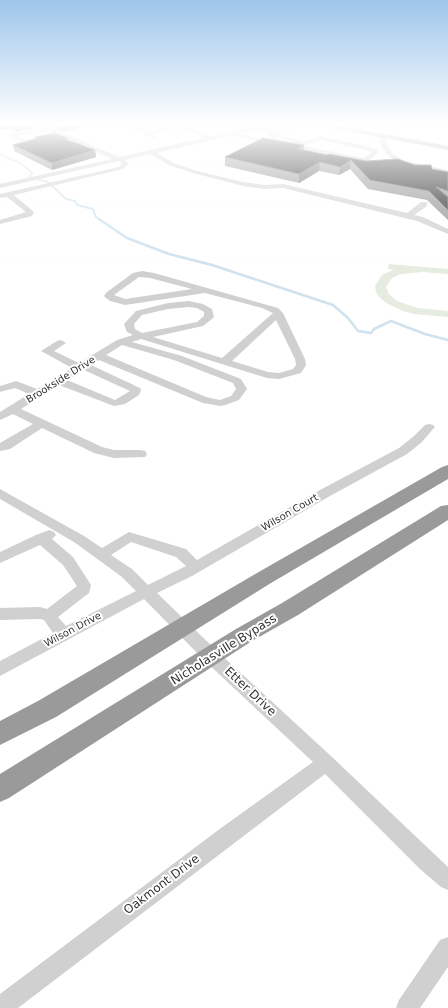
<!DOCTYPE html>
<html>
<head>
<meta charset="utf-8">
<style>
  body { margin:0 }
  canvas { display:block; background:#fff }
</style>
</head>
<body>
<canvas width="448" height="1008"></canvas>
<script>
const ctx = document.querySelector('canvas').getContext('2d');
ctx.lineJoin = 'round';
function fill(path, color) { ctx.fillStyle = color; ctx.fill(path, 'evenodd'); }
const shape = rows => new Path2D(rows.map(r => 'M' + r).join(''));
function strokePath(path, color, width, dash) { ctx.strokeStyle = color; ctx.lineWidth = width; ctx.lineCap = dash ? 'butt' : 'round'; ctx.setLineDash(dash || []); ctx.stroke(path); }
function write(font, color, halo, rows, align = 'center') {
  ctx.font = font + ' "DejaVu Sans",sans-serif'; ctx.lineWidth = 4; ctx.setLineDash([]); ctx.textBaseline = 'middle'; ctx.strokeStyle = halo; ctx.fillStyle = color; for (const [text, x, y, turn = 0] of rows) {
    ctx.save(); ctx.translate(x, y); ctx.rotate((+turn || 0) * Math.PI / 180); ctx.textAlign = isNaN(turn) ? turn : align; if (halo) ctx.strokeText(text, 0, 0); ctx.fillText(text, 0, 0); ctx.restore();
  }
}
fill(shape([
  [389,264,448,269,448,274,422,272,401,274,392,278,386,287,389,294,397,301,417,308,448,311,448,317,414,314,403,311,388,304,380,298,376,292,375,286,382,275,393,270,388,269]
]), '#e6ecdf');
strokePath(shape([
  [0,154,22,164,32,173,30,177],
  [37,179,48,182,66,199,75,201,77,205,93,209,96,217,100,220]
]), '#cfe2ee', 2);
strokePath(shape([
  [99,219,127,238,169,254,212,265,333,305,348,318,358,331,371,333,374,329,391,321,425,334,448,340]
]), '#cfe2ee', 2.5);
fill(shape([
  [33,123,41,123,119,157,204,138,180,128,154,134,158,137,155,139,131,128,130,125,133,123,147,123,136,126,149,132,181,124,211,137,244,129,308,123,291,129,277,130,278,132,285,137,305,141,321,136,370,147,377,150,378,153,368,161,362,162,288,147,278,143,275,146,233,135,157,153,173,163,197,171,243,182,264,185,283,184,407,213,421,202,427,202,427,206,414,215,423,217,448,229,448,234,417,221,283,188,264,189,243,186,193,173,169,165,150,154,125,160,129,164,123,169,14,195,34,212,32,216,0,224,0,220,26,212,7,197,0,198,0,194,119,167,122,164,119,161,0,188,0,184,112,159,47,130,18,136,27,140,40,137,43,139,26,144,9,135,41,127,33,123],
  [265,131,275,142,239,134,244,133,265,131],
  [276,136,281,139,305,145,321,140,366,150,372,152,364,158,362,158,290,143,279,140,276,136],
  [380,135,385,136,386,143,393,154,404,161,448,170,448,174,400,164,387,155,380,143,380,135],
  [142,271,154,273,278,308,283,313,305,359,306,365,301,373,279,379,267,378,141,339,132,342,182,356,241,379,247,389,239,400,225,405,221,406,203,403,99,360,91,365,140,388,141,390,139,395,125,404,114,406,59,385,21,409,102,447,114,450,141,450,145,451,147,454,145,457,114,458,94,453,42,428,10,449,0,451,0,443,33,424,13,414,0,420,0,412,29,394,15,388,0,392,0,386,16,381,37,389,72,368,41,351,57,341,61,340,66,343,54,351,79,363,117,340,133,335,127,332,124,324,136,311,168,303,189,301,203,304,212,309,214,317,212,319,203,326,153,337,222,358,273,313,262,308,205,293,125,305,110,301,106,298,104,296,107,292,133,273,142,271],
  [139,277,150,278,192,289,125,299,114,295,139,277],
  [189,307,197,308,204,312,204,316,197,322,142,333,135,329,134,324,142,315,168,309,189,307],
  [276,320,295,359,296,365,293,369,279,373,268,372,232,361,276,320],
  [122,345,174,360,233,383,236,389,231,396,220,400,206,397,106,355,122,345],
  [84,370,130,391,115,400,67,380,84,370],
  [429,424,433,425,435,427,433,429,422,442,407,454,330,496,192,576,157,593,217,651,332,757,448,867,448,890,441,887,420,869,325,774,18,1008,0,1008,0,994,221,828,313,762,205,661,144,599,0,676,0,661,53,633,44,620,40,619,0,620,0,608,40,607,47,609,77,586,63,565,40,545,0,563,0,552,36,535,49,530,54,532,56,535,52,539,73,557,91,585,89,593,58,617,66,626,136,591,122,577,74,542,0,499,0,489,84,536,102,548,129,532,186,549,197,560,320,490,399,448,414,436,425,425,429,424],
  [131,542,176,557,186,566,148,585,132,569,111,555,131,542],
  [448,937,448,967,420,1008,396,1008,399,1000,440,940,448,937]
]), '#d0d0d0');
fill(shape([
  [310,123,326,123,448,146,448,150,314,125,310,123]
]), '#ababab');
fill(shape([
  [448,465,448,479,271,583,56,717,0,745,0,721,38,701,257,573,442,467,448,465],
  [448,505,448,520,298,615,252,641,9,798,0,802,0,774,236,629,282,603,441,506,448,505]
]), '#9a9a9a');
fill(shape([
  [0,123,36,123,37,127,16,132],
  [45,123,81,123,81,127,64,132],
  [35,137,68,140,95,150,96,157,52,170,14,151,13,145,36,139],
  [304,145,304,150,327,155,366,161,415,165,432,169,448,172,448,220,427,200,368,189,350,169,339,175,319,171,299,183,225,166,225,157]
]), '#8c8c8c');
fill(shape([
  [0,123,9,123,10,128,0,130],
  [18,123,36,123,37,127,16,132,15,124],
  [66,123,81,123,81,127,64,132,63,124],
  [220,123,239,123,220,125],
  [304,145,303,154,298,149],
  [95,150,96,157,52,170,52,163],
  [351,160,350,169,339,175,340,167],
  [320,162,319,171,299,183,299,174]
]), '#5f5f5f');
const building = shape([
  [54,133,68,138,65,139,95,150,52,163,13,145,38,138,35,137,54,133],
  [263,138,304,145,298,149,327,155,329,154,366,161,398,159,415,165,431,165,432,169,448,172,448,191,436,187,448,197,448,210,429,191,370,180,351,160,340,167,320,162,299,174,225,157,263,138]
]);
fill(building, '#1a1a1a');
strokePath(building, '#5f5f5f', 1);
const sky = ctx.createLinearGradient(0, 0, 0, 264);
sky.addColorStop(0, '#9ec6ea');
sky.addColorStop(0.47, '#fff');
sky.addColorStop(1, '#ffffff00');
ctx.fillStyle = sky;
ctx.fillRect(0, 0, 448, 264);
write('10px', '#333', '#fff', [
  ["Brookside Drive",61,380,-32],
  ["Wilson Court",290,513,-30],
  ["Wilson Drive",73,630,-28]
]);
write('12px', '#333', '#fff', [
  ["Nicholasville Bypass",224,650,-32],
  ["Etter Drive",250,692,43],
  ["Oakmont Drive",162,885,-37]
]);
</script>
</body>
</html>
